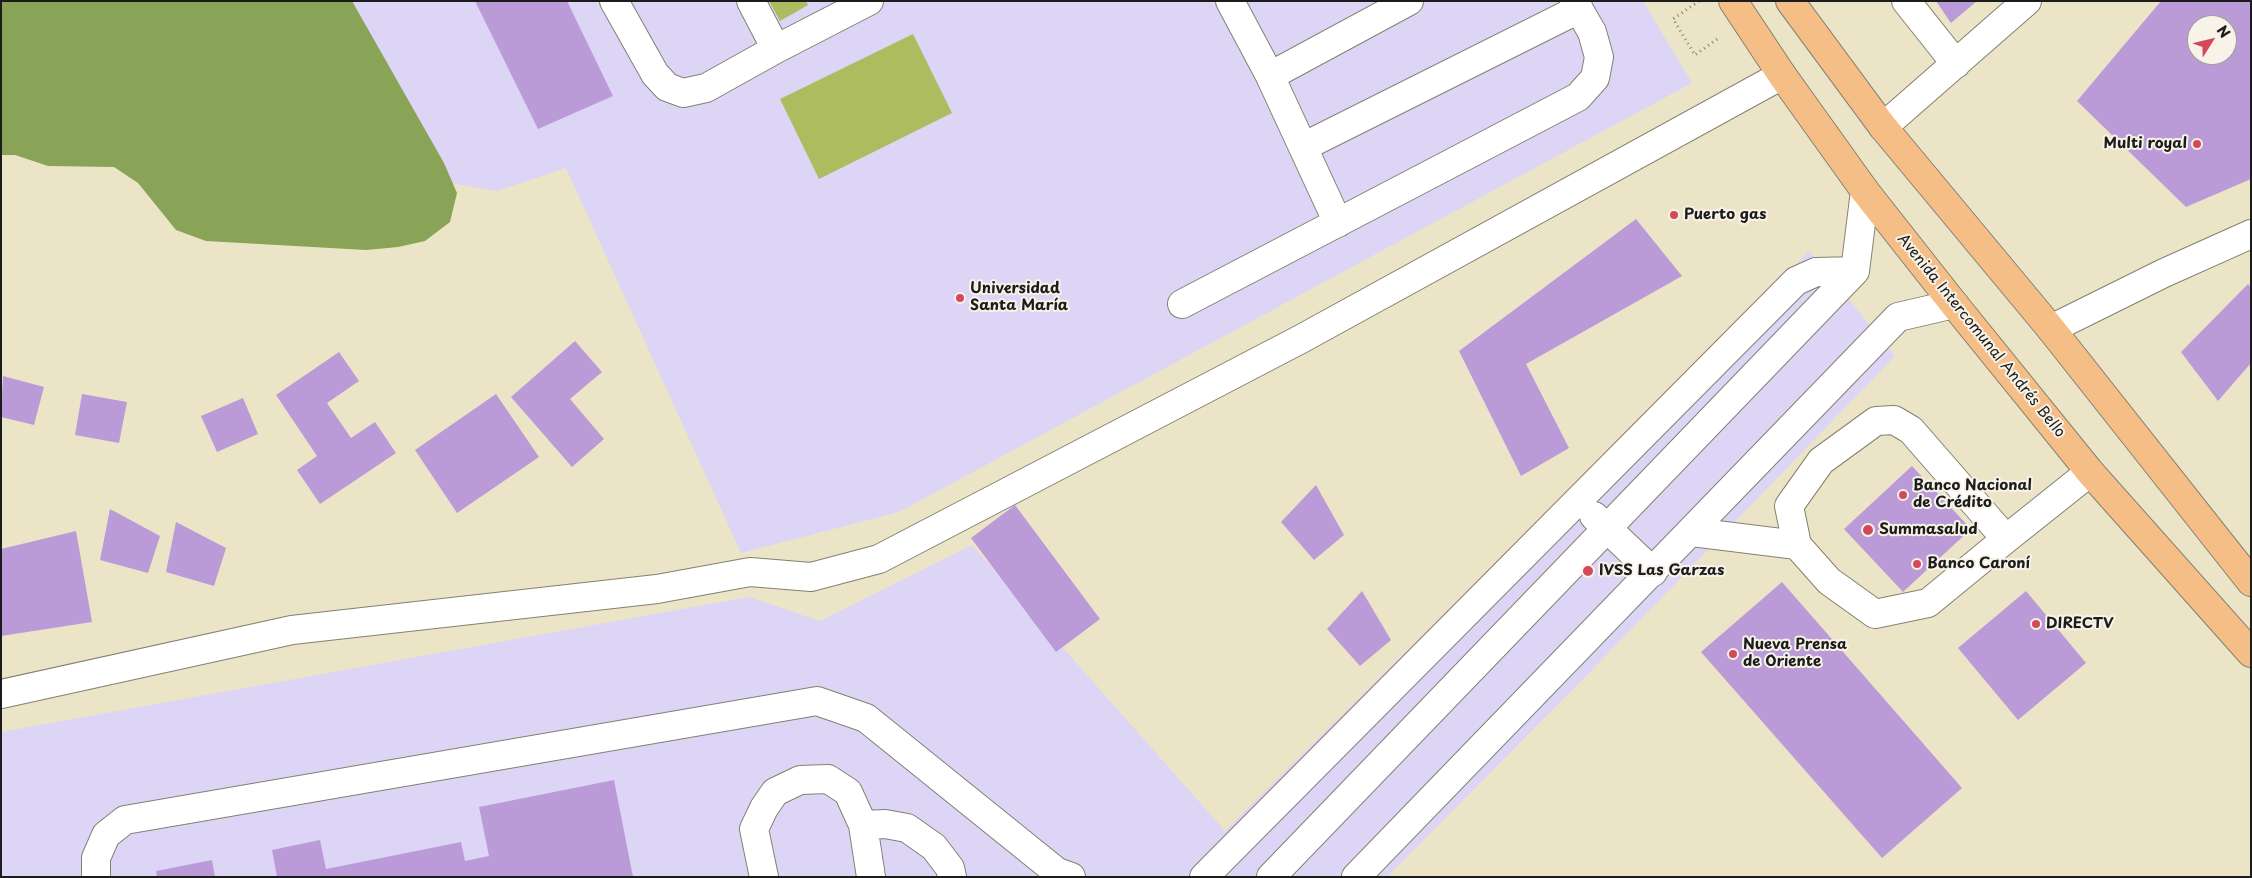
<!DOCTYPE html>
<html>
<head>
<meta charset="utf-8">
<style>
  body { margin:0 }
  #map { position:relative; width:2252px; height:878px; overflow:hidden; background:#ece4c6; font-family:"Playpen Sans",sans-serif }
  canvas { display:block }
  .frame { position:absolute; inset:0; border:2px solid #1c1c1c; pointer-events:none }
  .north { position:absolute; left:2187px; top:15px; width:50px; height:50px; box-sizing:border-box; background:#f7f3e8; border:1px solid #9f9d96; border-radius:50%; rotate:54deg; font-size:14px; font-weight:700; line-height:20px; text-align:center; color:#1c1c1c }
  .north::after { content:''; display:block; margin:auto; width:18px; height:22px; background:#d1495b; clip-path:polygon(50% 0,100% 100%,50% 72%,0 100%) }
</style>
</head>
<body>
<div id="map">
<canvas width="2252" height="878"></canvas>
<div class="frame"></div>
<div class="north">N</div>
</div>
<script>
const ctx = document.querySelector('canvas').getContext('2d');
ctx.lineJoin = 'round';
function fill(path, color) { ctx.fillStyle = color; ctx.fill(path, 'evenodd'); }
const shape = rows => new Path2D(rows.map(r => 'M' + r).join(''));
function strokePath(path, color, width, dash) { ctx.strokeStyle = color; ctx.lineWidth = width; ctx.lineCap = dash ? 'butt' : 'round'; ctx.setLineDash(dash || []); ctx.stroke(path); }
function write(font, color, halo, rows, align = 'center') {
  ctx.font = font + ' "Playpen Sans",sans-serif'; ctx.lineWidth = 4; ctx.setLineDash([]); ctx.textBaseline = 'middle'; ctx.strokeStyle = halo; ctx.fillStyle = color; for (const [text, x, y, turn = 0] of rows) {
    ctx.save(); ctx.translate(x, y); ctx.rotate((+turn || 0) * Math.PI / 180); ctx.textAlign = isNaN(turn) ? turn : align; if (halo) ctx.strokeText(text, 0, 0); ctx.fillText(text, 0, 0); ctx.restore();
  }
}
fill(shape([
  [335,1,1643,1,1692,83,899,512,741,553,566,168,497,191,443,182],
  [1809,251,1895,356,1585,677,1387,877,1,877,1,732,749,597,820,621,972,545,1225,831]
]), '#ddd5f6');
fill(shape([
  [769,1,806,1,808,5,780,21],
  [913,34,952,113,819,179,780,99]
]), '#acbc5f');
fill(shape([
  [1,1,352,1,444,163,457,193,450,222,425,241,398,247,366,250,206,241,176,230,138,183,114,167,48,166,15,155,1,155]
]), '#89a456');
fill(shape([
  [475,1,567,1,613,96,538,129],
  [1936,1,1977,1,1951,23],
  [2161,1,2251,1,2251,179,2186,207,2077,101],
  [2197,25,2227,25,2227,55,2197,55],
  [1636,219,1682,276,1526,364,1569,448,1521,476,1459,351],
  [2248,284,2251,287,2251,363,2218,401,2181,352],
  [575,341,602,372,570,399,604,439,572,467,511,397],
  [339,352,359,381,327,403,351,438,375,422,396,453,320,504,297,470,317,456,276,395],
  [3,376,44,387,34,425,1,417],
  [82,394,127,402,119,443,75,435],
  [496,394,539,457,457,513,415,450],
  [243,398,258,434,217,452,201,416],
  [1912,466,1971,529,1903,592,1844,529],
  [1316,485,1344,535,1314,560,1281,522],
  [1015,505,1100,619,1056,652,971,538],
  [110,509,160,536,148,573,100,560],
  [176,522,226,548,214,586,166,572],
  [76,531,92,622,1,636,1,549],
  [1782,582,1962,788,1882,858,1701,652],
  [1362,591,1391,640,1360,666,1327,629],
  [2026,591,2086,663,2018,720,1958,648],
  [614,780,633,877,277,877,272,850,320,840,326,869,461,842,465,861,489,856,479,807],
  [212,860,215,877,157,877,156,871]
]), '#ba9bd8');
const minor = shape([
  [614,1,655,74,667,87,683,93,706,88,776,49,869,1],
  [751,1,776,49],
  [1230,1,1270,76,1338,223],
  [1906,1,1956,64],
  [1270,76,1409,1],
  [1883,127,2027,1],
  [1303,147,1579,9],
  [1182,304,1578,97,1595,78,1599,57,1592,32,1574,1],
  [2051,329,2164,273,2251,234],
  [1594,516,1653,572],
  [1692,532,1797,545],
  [2006,539,1911,430,1894,420,1876,421,1821,461,1789,506,1797,545,1829,581,1875,614,1928,603,2006,539,2090,472],
  [1,694,292,630,657,589,750,572,811,577,879,559,1301,339,1782,75],
  [863,825,885,824,907,828,934,847,950,868,952,877],
  [96,877,96,858,106,835,125,820,817,701,866,718,1057,872,1071,877],
  [764,877,754,829,764,808,775,792,800,780,828,779,848,792,863,825,871,877],
  [1204,877,1796,281,1816,272,1855,271],
  [1271,877,1855,271,1865,191],
  [1356,877,1898,317,1954,304]
]);
const major = shape([
  [1733,1,1782,75,1865,191,1954,304,2090,472,2251,653],
  [1790,1,1883,127,2051,329,2251,582]
]);
strokePath(minor, '#848071', 30);
strokePath(major, '#848071', 30);
strokePath(shape([
  [1699,1,1673,19,1695,55,1720,37]
]), '#848071', 3, [1, 4]);
strokePath(minor, '#fff', 28);
strokePath(major, '#f6be87', 28);
for (const [x, y, r, color] of [
  [2197,144,5,"#d1495b"],
  [1674,215,5,"#d1495b"],
  [960,298,5,"#d1495b"],
  [1903,495,5,"#d1495b"],
  [1868,530,6,"#d1495b"],
  [1917,564,5,"#d1495b"],
  [1588,571,6,"#d1495b"],
  [2036,624,5,"#d1495b"],
  [1733,654,5,"#d1495b"]
]) { const dot = new Path2D(); dot.arc(x, y, r, 0, 2 * Math.PI); ctx.fillStyle = color; ctx.fill(dot); strokePath(dot, '#f7f3e8', 2); }
write('bold 15px', '#1c1c1c', '#f7f3e8', [
  ["Multi royal",2187,144,"right"],
  ["Puerto gas",1684,215],
  ["Universidad",970,289],
  ["Santa María",970,306],
  ["Banco Nacional",1913,486],
  ["de Crédito",1913,503],
  ["Summasalud",1879,530],
  ["Banco Caroní",1927,564],
  ["IVSS Las Garzas",1599,571],
  ["DIRECTV",2046,624],
  ["Nueva Prensa",1743,645],
  ["de Oriente",1743,662]
], 'left');
write('15px', '#1c1c1c', '#f7f3e8', [
  ["Avenida Intercomunal Andrés Bello",1981,336,51]
]);
</script>
</body>
</html>
